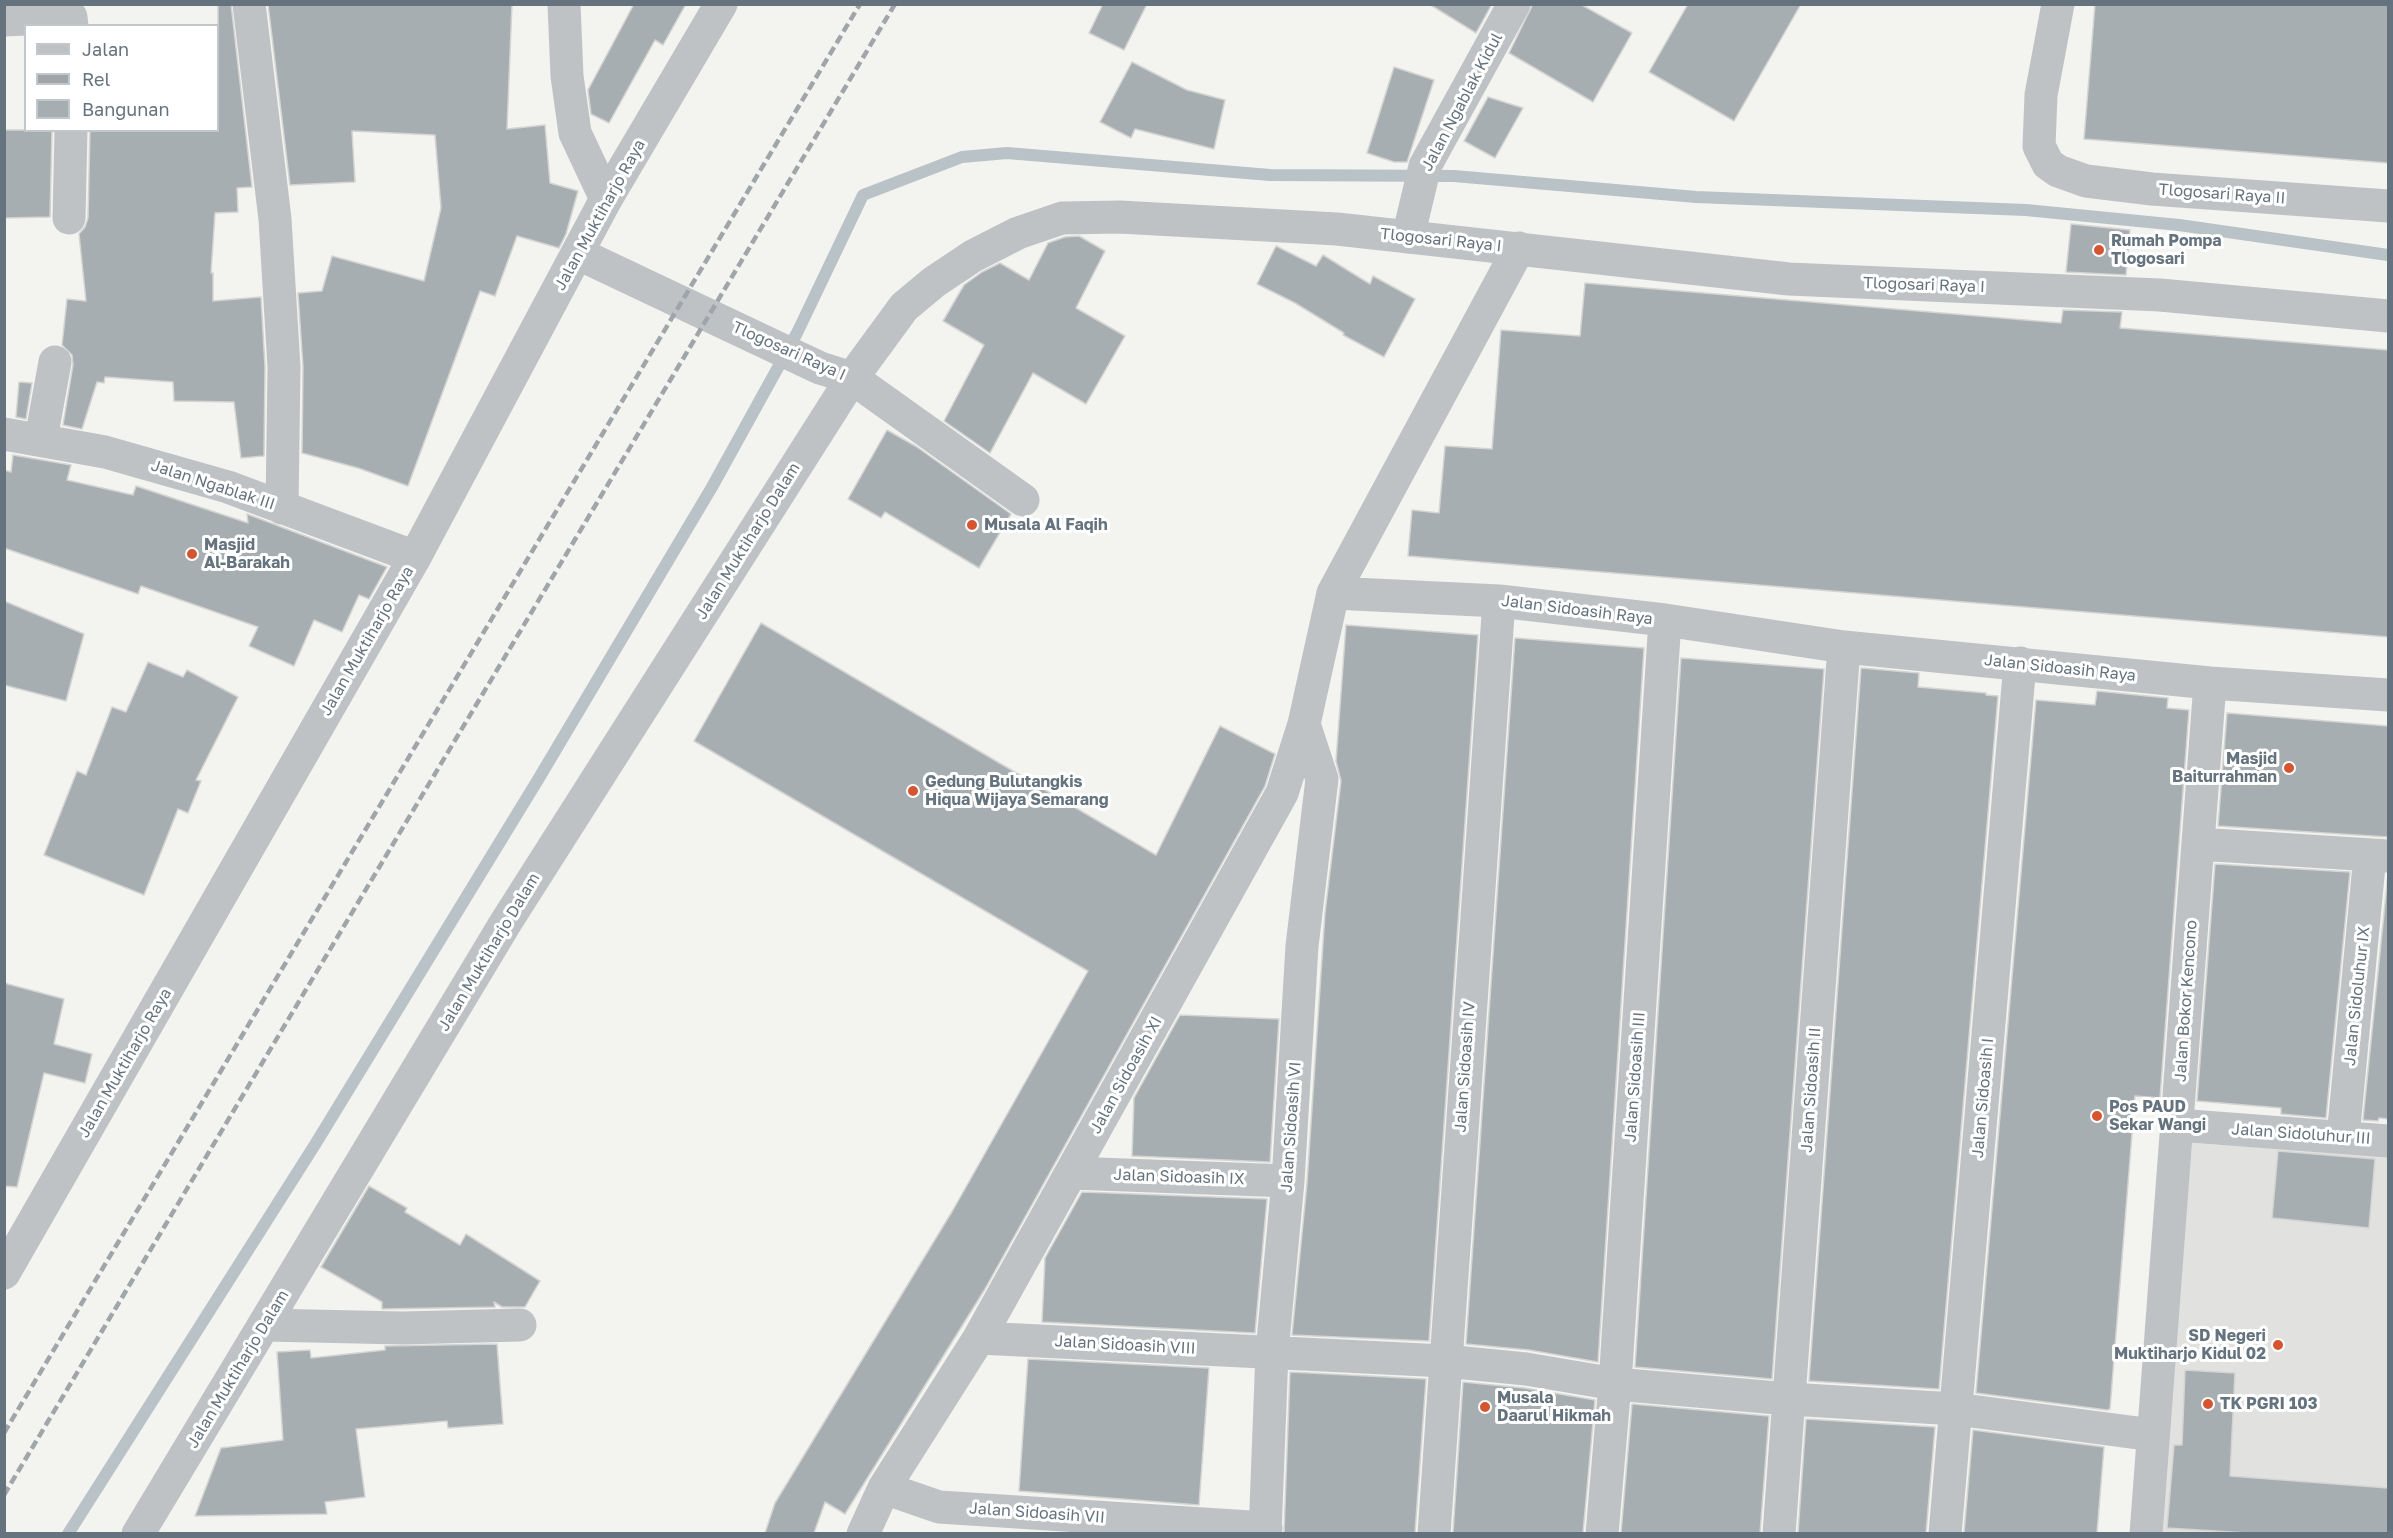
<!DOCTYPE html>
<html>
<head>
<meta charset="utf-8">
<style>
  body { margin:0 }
  #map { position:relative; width:2393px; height:1538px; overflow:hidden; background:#f3f3f0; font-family:"Golos Text",sans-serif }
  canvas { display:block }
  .frame { position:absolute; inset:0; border:6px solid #65737e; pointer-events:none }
  .legend { position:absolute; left:24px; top:24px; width:195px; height:108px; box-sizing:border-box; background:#fff; border:2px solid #c1c7cb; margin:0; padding:8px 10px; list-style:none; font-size:18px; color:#65737e }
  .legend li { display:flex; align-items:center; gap:12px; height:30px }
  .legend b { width:30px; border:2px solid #c1c7cb }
</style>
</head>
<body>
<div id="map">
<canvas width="2393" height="1538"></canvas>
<div class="frame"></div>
<ul class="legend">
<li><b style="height:8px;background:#bfc2c5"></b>Jalan</li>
<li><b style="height:8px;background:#a0a5a9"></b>Rel</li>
<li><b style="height:16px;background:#a7aeb2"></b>Bangunan</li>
</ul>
</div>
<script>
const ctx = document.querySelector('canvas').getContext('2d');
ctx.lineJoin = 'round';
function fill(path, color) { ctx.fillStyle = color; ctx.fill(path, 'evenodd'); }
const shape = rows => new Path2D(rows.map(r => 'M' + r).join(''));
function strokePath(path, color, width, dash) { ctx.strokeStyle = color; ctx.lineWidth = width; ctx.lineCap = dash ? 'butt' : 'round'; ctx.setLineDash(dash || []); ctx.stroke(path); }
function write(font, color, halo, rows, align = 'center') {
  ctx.font = font + ' "Golos Text",sans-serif'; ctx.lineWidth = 6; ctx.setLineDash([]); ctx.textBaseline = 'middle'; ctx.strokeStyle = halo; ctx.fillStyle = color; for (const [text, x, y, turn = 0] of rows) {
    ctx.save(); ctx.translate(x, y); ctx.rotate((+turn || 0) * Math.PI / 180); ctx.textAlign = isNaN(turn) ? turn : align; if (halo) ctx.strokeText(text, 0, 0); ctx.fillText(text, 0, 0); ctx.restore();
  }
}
fill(shape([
  [2182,1142,2388,1157,2388,1533,2155,1534]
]), '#e1e2e0');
strokePath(shape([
  [68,1534,316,1143,539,778,712,487,797,333,863,195,962,157,1007,153,1270,175,1454,176,1696,197,2026,210,2179,225,2388,255]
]), '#b8c2c7', 12);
const building = shape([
  [218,4,231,4,252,187,237,188,238,212,215,213,211,273,213,273,213,301,261,297,265,367,264,456,241,458,234,402,174,401,173,382,105,377,104,383,97,382,82,429,63,425,73,365,72,355,62,345,67,299,86,301,79,234,85,227,88,218,90,130,218,130,218,4],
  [268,4,512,4,507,129,545,125,550,183,578,191,566,234,559,248,517,236,495,296,480,291,408,486,358,468,302,453,303,367,298,293,322,291,332,256,424,281,441,208,435,135,352,131,355,182,290,185,268,4],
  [634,4,686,4,663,45,655,40,609,123,591,114,588,90,634,4],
  [1103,4,1147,4,1124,50,1089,33,1103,4],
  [1429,4,1492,4,1476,33,1429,4],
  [1533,4,1580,4,1632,33,1593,102,1509,53,1533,4],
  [1688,4,1801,4,1734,121,1649,72,1688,4],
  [2095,4,2388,4,2388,163,2084,139,2095,4],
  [1132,62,1187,90,1225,100,1214,149,1135,129,1131,138,1100,122,1132,62],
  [1394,67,1434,80,1407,162,1394,162,1367,153,1394,67],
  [1488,97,1523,108,1495,158,1464,141,1488,97],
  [4,130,52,130,50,217,4,218,4,130],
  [2071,224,2130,230,2126,275,2066,272,2071,224],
  [1079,236,1105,251,1076,308,1125,336,1086,404,1033,373,990,453,944,421,984,345,943,321,964,285,982,272,1000,263,1029,280,1048,243,1065,237,1079,236],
  [1276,246,1316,266,1323,255,1370,284,1373,276,1415,299,1384,357,1343,335,1344,333,1295,303,1257,284,1276,246],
  [1585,283,2061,323,2063,310,2122,312,2120,328,2388,350,2388,637,1408,556,1412,510,1439,513,1445,446,1492,449,1501,330,1580,336,1585,283],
  [19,382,32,383,26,419,16,417,19,382],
  [887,430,917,447,1011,514,979,568,885,512,881,518,848,499,887,430],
  [13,455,71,465,67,480,133,495,136,486,248,523,247,514,387,567,369,599,359,595,342,632,314,620,294,666,249,646,258,627,141,586,138,594,4,548,4,470,11,472,13,455],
  [4,601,84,634,66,701,4,685,4,601],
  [761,623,1156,855,1220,726,1275,754,1265,786,985,1289,845,1514,825,1502,814,1533,765,1533,775,1503,953,1210,1088,971,694,741,761,623],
  [1346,625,1478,635,1429,1341,1292,1335,1307,1183,1325,913,1341,781,1336,761,1346,625],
  [1515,638,1644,648,1598,1362,1529,1350,1466,1344,1515,638],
  [1681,658,1824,669,1772,1379,1635,1367,1681,658],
  [148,662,183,677,187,670,238,697,196,780,201,781,188,813,178,809,144,895,44,855,77,771,86,775,112,707,126,712,148,662],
  [1861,668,1919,673,1918,687,1986,693,1986,695,1998,696,1939,1389,1809,1381,1861,668],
  [2097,691,2168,698,2167,708,2189,710,2160,1098,2135,1096,2110,1409,2107,1410,1976,1393,2036,700,2095,705,2097,691],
  [2227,713,2388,726,2388,837,2218,826,2227,713],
  [2215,864,2350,872,2326,1118,2281,1114,2281,1108,2197,1101,2215,864],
  [2388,874,2388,1119,2379,1118,2378,1121,2363,1120,2388,874],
  [4,983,64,999,54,1044,92,1054,85,1083,44,1073,17,1187,4,1186,4,983],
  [1180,1015,1279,1019,1270,1162,1132,1156,1134,1098,1180,1015],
  [2278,1151,2375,1159,2369,1228,2272,1218,2278,1151],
  [369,1186,407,1208,405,1212,460,1245,466,1234,540,1281,525,1307,502,1307,494,1302,495,1307,382,1309,382,1302,321,1267,369,1186],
  [1082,1192,1267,1199,1255,1333,1042,1322,1045,1258,1082,1192],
  [497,1344,503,1424,448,1428,447,1421,356,1429,365,1497,325,1502,327,1514,195,1516,221,1448,283,1440,277,1352,310,1350,311,1358,385,1350,385,1346,497,1344],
  [1028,1359,1209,1368,1199,1505,1019,1491,1028,1359],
  [2185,1370,2235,1373,2230,1476,2388,1488,2388,1533,2247,1533,2167,1528,2174,1445,2182,1445,2185,1370],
  [1290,1372,1426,1379,1415,1533,1284,1533,1290,1372],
  [1463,1382,1524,1388,1595,1400,1583,1533,1453,1533,1463,1382],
  [1632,1404,1769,1416,1760,1533,1621,1533,1632,1404],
  [1806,1419,1935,1427,1926,1533,1798,1533,1806,1419],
  [1973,1430,2104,1447,2097,1533,1964,1533,1973,1430]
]);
fill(building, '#a7aeb2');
strokePath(building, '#d4d4d2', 1.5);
strokePath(shape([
  [249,4,275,219,284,367,282,508],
  [564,4,567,76,575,133,606,199],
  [2058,4,2041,95,2039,146,2048,164,2058,171,2086,181,2152,189,2388,206],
  [4,20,71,17,72,26],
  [69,218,71,130],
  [1408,237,1425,166,1514,4],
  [579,254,820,368,852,378,1023,500],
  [4,434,105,452,228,487,415,557],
  [41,439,55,362],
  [1333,593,1499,601,1665,620,1844,647,2210,683,2388,695],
  [2198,844,2388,856],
  [2177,1125,2388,1141],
  [2343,1137,2370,855],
  [1071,1173,1288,1181],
  [265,1325,403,1328,520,1325],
  [979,1338,1445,1361,1526,1369,1615,1384,1789,1399,1956,1409,2153,1435],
  [884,1488,939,1507,1266,1528],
  [863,1534,884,1488,979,1338,1282,793,1304,724,1333,593,1519,248],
  [1265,1534,1272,1352,1288,1181,1302,946,1322,779,1304,724],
  [1434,1534,1499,601],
  [1602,1534,1615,1384,1665,620],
  [1779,1534,1844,647],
  [1945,1534,2020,663],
  [2146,1534,2210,683]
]), '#bfc2c5', 33);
strokePath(shape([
  [4,1273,415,557,606,199,721,4],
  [138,1534,506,922,852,378,904,307,934,282,973,256,1018,233,1062,218,1120,217,1337,229,1789,279,2160,295,2388,316]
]), '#bfc2c5', 33);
strokePath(shape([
  [4,1433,860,4],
  [4,1495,895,4]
]), '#a0a5a9', 4.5, [9, 4.5]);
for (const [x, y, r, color] of [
  [2099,250,6,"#d4552f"],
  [972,525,6,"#d4552f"],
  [192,554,6,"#d4552f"],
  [2289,768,6,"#d4552f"],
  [913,791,6,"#d4552f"],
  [2097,1116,6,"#d4552f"],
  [2278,1345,6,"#d4552f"],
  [2208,1404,6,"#d4552f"],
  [1485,1407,6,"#d4552f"]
]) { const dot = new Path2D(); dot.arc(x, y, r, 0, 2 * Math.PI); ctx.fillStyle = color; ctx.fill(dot); strokePath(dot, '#fff', 2); }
write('16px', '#65737e', '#fff', [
  ["Jalan Ngablak Kidul",1462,102,-62],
  ["Tlogosari Raya II",2222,194,4],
  ["Jalan Muktiharjo Raya",600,215,-61],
  ["Tlogosari Raya I",1441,240,6],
  ["Tlogosari Raya I",1924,285,2],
  ["Tlogosari Raya I",789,351,24],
  ["Jalan Ngablak III",213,485,18],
  ["Jalan Muktiharjo Dalam",748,541,-58],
  ["Jalan Sidoasih Raya",1577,610,7],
  ["Jalan Muktiharjo Raya",367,641,-60],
  ["Jalan Sidoasih Raya",2060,668,6],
  ["Jalan Muktiharjo Dalam",489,952,-59],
  ["Jalan Sidoluhur IX",2357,996,-84],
  ["Jalan Bokor Kencono",2186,1001,-86],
  ["Jalan Muktiharjo Raya",125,1063,-60],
  ["Jalan Sidoasih IV",1465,1067,-86],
  ["Jalan Sidoasih XI",1126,1075,-61],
  ["Jalan Sidoasih III",1635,1077,-86],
  ["Jalan Sidoasih II",1811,1090,-86],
  ["Jalan Sidoasih I",1983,1098,-85],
  ["Jalan Sidoasih VI",1291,1127,-86],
  ["Jalan Sidoluhur III",2301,1134,4],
  ["Jalan Sidoasih IX",1179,1177,2],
  ["Jalan Sidoasih VIII",1125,1345,3],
  ["Jalan Muktiharjo Dalam",238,1369,-59],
  ["Jalan Sidoasih VII",1037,1513,4]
]);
write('bold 16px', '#65737e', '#fff', [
  ["Rumah Pompa",2111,241],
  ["Tlogosari",2111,259],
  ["Musala Al Faqih",984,525],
  ["Masjid",204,545],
  ["Al-Barakah",204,563],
  ["Masjid",2277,759,"right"],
  ["Baiturrahman",2277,777,"right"],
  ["Gedung Bulutangkis",925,782],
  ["Hiqua Wijaya Semarang",925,800],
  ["Pos PAUD",2109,1107],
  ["Sekar Wangi",2109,1125],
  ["SD Negeri",2266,1336,"right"],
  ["Muktiharjo Kidul 02",2266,1354,"right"],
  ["Musala",1497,1398],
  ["Daarul Hikmah",1497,1416],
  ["TK PGRI 103",2220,1404]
], 'left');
</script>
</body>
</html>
